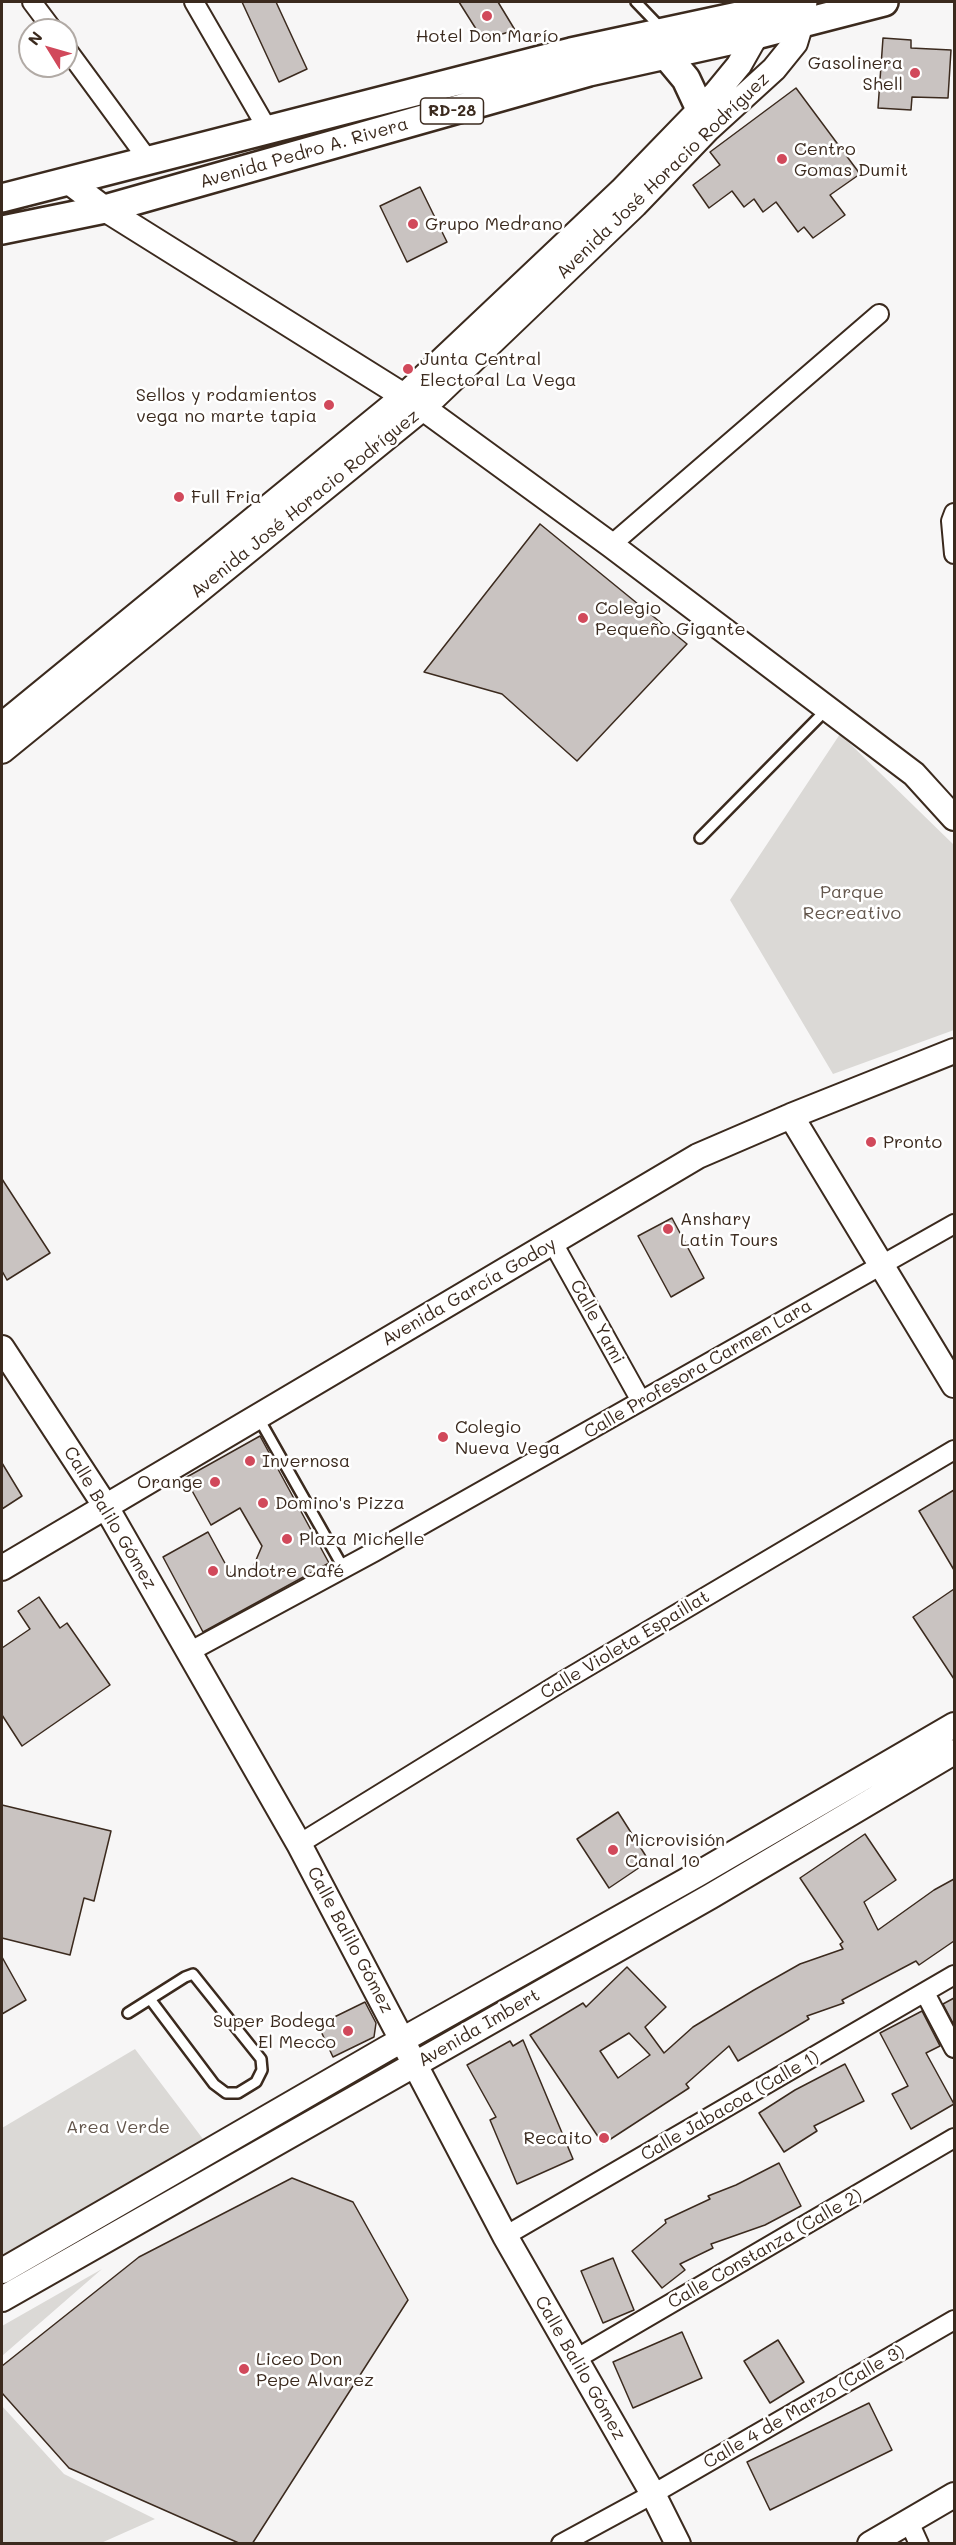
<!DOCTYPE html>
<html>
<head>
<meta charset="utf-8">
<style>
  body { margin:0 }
  #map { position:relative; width:956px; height:2545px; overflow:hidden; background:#f7f6f6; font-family:Mali,sans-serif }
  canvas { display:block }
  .frame { position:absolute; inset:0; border:3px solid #3b2a1e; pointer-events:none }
  .north { position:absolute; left:18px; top:18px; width:60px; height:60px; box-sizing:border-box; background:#fff; border:2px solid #b1aaa5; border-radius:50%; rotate:307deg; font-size:16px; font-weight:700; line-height:24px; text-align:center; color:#3b2a1e }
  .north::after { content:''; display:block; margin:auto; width:21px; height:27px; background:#d1495b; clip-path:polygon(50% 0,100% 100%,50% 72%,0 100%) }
</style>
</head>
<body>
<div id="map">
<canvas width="956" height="2545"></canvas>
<div class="frame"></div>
<div class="north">N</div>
</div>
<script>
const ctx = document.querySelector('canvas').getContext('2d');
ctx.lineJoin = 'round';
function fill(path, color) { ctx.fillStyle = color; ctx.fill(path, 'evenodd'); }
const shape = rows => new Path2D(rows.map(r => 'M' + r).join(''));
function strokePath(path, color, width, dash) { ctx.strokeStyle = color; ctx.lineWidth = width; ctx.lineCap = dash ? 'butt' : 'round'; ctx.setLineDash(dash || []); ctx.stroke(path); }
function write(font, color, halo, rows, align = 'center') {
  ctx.font = font + ' Mali,sans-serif'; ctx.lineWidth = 5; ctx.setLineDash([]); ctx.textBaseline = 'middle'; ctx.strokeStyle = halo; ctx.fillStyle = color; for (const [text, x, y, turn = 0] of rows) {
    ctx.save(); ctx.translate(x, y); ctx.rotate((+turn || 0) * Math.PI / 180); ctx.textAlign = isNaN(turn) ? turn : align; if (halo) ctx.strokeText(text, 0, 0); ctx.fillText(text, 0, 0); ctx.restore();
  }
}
fill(shape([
  [840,734,954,845,954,1030,833,1074,730,900],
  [695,1883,703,1896,422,2055,414,2042],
  [135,2049,206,2143,2,2258,2,2128],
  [102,2269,2,2356,2,2326],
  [2,2406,64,2474,155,2519,101,2543,2,2543]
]), '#dbd9d6');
const building = shape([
  [242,2,276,2,307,69,279,82,242,2],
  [459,2,498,2,515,30,483,40,459,2],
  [883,38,911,40,911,48,951,50,948,98,912,97,911,110,878,108,883,38],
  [796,88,860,174,830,195,845,215,813,238,804,227,798,232,776,202,763,212,754,199,744,207,732,191,709,208,693,185,720,165,710,152,796,88],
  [420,187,447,242,407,262,380,206,420,187],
  [540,524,687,644,577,761,502,694,424,672,540,524],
  [2,1179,50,1253,7,1280,2,1271,2,1179],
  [672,1218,704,1278,671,1297,638,1236,672,1218],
  [260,1436,329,1563,203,1632,163,1557,208,1532,233,1578,253,1567,262,1546,240,1508,211,1525,185,1478,260,1436],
  [2,1463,22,1496,2,1509,2,1463],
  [954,1490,954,1570,919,1511,954,1490],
  [954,1589,954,1679,913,1617,954,1589],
  [39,1597,60,1628,67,1623,110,1685,22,1746,2,1715,2,1648,30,1629,18,1611,39,1597],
  [2,1805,111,1831,94,1901,84,1898,70,1955,2,1938,2,1805],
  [618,1812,649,1861,609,1888,577,1839,618,1812],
  [865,1834,896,1880,864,1902,878,1930,934,1890,954,1879,954,1941,919,1965,916,1961,842,2000,844,2003,807,2016,809,2019,738,2061,729,2046,686,2084,689,2088,603,2144,530,2035,583,2003,586,2007,627,1967,666,2007,645,2027,664,2053,693,2027,754,1990,800,1964,843,1949,840,1944,843,1942,800,1878,865,1834],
  [629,2033,650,2055,618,2078,600,2051,629,2033],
  [2,1957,26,2000,2,2014,2,1957],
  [954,1998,954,2025,943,2004,954,1998],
  [365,2002,376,2023,374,2037,333,2057,318,2025,365,2002],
  [922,2011,940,2046,926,2053,954,2104,911,2129,892,2094,908,2086,880,2033,922,2011],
  [523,2040,573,2159,517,2184,490,2120,496,2117,467,2065,510,2041,513,2046,523,2040],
  [845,2064,864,2101,814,2126,817,2131,784,2152,759,2113,795,2090,845,2064],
  [779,2163,801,2206,765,2225,711,2244,713,2248,680,2264,685,2270,662,2288,632,2251,666,2223,665,2220,710,2199,708,2196,736,2185,779,2163],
  [292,2178,353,2202,408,2300,252,2544,241,2544,69,2468,2,2393,2,2366,139,2257,292,2178],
  [613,2258,634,2310,603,2323,581,2271,613,2258],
  [682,2332,702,2378,633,2408,613,2362,682,2332],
  [778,2340,804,2382,770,2403,744,2361,778,2340],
  [869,2403,892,2450,770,2510,747,2462,869,2403]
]);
fill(building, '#c9c3c1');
strokePath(building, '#3b2a1e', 1.5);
const lane = shape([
  [636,2,661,28],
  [700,838,826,710],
  [258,1417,344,1569],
  [128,2013,185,1977,193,1974,261,2059,262,2070,256,2082,238,2093,226,2093,214,2084,150,1999]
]);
const street = shape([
  [32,2,53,30],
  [194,2,268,130],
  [66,48,149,161],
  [954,513,951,521,954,554],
  [611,545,879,314],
  [553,1243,641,1401],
  [189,1652,374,1552,954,1224],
  [299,1844,560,1683,954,1450],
  [925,1993,954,2048],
  [505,2236,954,1975],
  [574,2360,954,2138],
  [909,2522,919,2544],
  [561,2544,653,2494,954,2320]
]);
const secondary = shape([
  [69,182,105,209,423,408,611,545,914,774,954,818],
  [2,725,404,396,621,191,716,93,739,65,756,35,752,22],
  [2,751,423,408,635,205,707,130,774,69,795,43,801,23,797,8],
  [791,1116,954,1385],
  [2,1348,106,1507,299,1844,505,2236,653,2494,678,2544],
  [2,1568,698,1156,791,1116,954,1051],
  [2,2271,386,2049,698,1874,954,1725],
  [2,2299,711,1896,954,1752],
  [870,2544,954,2495]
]);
const primary = shape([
  [666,55,686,79,700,109],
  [2,198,571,52,803,2],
  [2,230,105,209,589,72,756,35,884,2]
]);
strokePath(lane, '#3b2a1e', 14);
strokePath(street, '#3b2a1e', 22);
strokePath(secondary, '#3b2a1e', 28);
strokePath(primary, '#3b2a1e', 32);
strokePath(lane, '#fff', 9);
strokePath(street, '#fff', 18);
strokePath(secondary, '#fff', 24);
strokePath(primary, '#fff', 27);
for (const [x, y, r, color] of [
  [487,16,6,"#d1495b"],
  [915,73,6,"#d1495b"],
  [782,159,6,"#d1495b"],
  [413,224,6,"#d1495b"],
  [408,369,6,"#d1495b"],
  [329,405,6,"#d1495b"],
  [179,497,6,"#d1495b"],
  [583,618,6,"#d1495b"],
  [871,1142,6,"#d1495b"],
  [668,1229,6,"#d1495b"],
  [443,1437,6,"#d1495b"],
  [250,1461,6,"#d1495b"],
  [215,1482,6,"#d1495b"],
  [263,1503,6,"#d1495b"],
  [287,1539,6,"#d1495b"],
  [213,1571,6,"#d1495b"],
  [613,1850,6,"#d1495b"],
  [348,2031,6,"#d1495b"],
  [604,2138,6,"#d1495b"],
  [244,2369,6,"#d1495b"]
]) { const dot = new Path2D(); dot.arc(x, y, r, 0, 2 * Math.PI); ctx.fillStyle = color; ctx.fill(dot); strokePath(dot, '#fff', 2); }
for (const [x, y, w] of [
  [452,111,63]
]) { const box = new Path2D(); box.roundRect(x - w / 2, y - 13, w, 26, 4.5); ctx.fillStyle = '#fff'; ctx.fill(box); strokePath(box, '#3b2a1e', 1.5); }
write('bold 16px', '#3b2a1e', null, [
  ["RD-28",452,111]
]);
write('18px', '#3b2a1e', '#fff', [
  ["Hotel Don Marío",487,36,"center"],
  ["Gasolinera",903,63,"right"],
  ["Shell",903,84,"right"],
  ["Centro",794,149],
  ["Gomas Dumit",794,170],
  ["Grupo Medrano",425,224],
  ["Junta Central",420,359],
  ["Electoral La Vega",420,380],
  ["Sellos y rodamientos",317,395,"right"],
  ["vega no marte tapia",317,416,"right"],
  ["Full Fria",191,497],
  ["Colegio",595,608],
  ["Pequeño Gigante",595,629],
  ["Pronto",883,1142],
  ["Anshary",680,1219],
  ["Latin Tours",680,1240],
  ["Colegio",455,1427],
  ["Nueva Vega",455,1448],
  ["Invernosa",262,1461],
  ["Orange",203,1482,"right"],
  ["Domino's Pizza",275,1503],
  ["Plaza Michelle",299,1539],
  ["Undotre Café",225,1571],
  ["Microvisión",625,1840],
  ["Canal 10",625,1861],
  ["Super Bodega",336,2021,"right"],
  ["El Mecco",336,2042,"right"],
  ["Recaito",592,2138,"right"],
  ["Liceo Don",256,2359],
  ["Pepe Alvarez",256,2380]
], 'left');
write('18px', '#3b2a1e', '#fff', [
  ["Avenida Pedro A. Rivera",304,153,-16],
  ["Avenida José Horacio Rodríguez",663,176,-44],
  ["Avenida José Horacio Rodríguez",305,504,-39],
  ["Avenida García Godoy",469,1292,-30],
  ["Calle Yami",597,1322,61],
  ["Calle Profesora Carmen Lara",698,1369,-30],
  ["Calle Balilo Gómez",110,1518,59],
  ["Calle Violeta Espaillat",625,1645,-31],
  ["Calle Balilo Gómez",350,1940,62],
  ["Avenida Imbert",479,2028,-30],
  ["Calle Jabacoa (Calle 1)",730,2106,-30],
  ["Calle Constanza (Calle 2)",765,2249,-30],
  ["Calle Balilo Gómez",580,2368,60],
  ["Calle 4 de Marzo (Calle 3)",804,2407,-30]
]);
write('18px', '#63564c', '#fff', [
  ["Parque",852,892],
  ["Recreativo",852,913],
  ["Area Verde",118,2127]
]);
</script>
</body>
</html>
